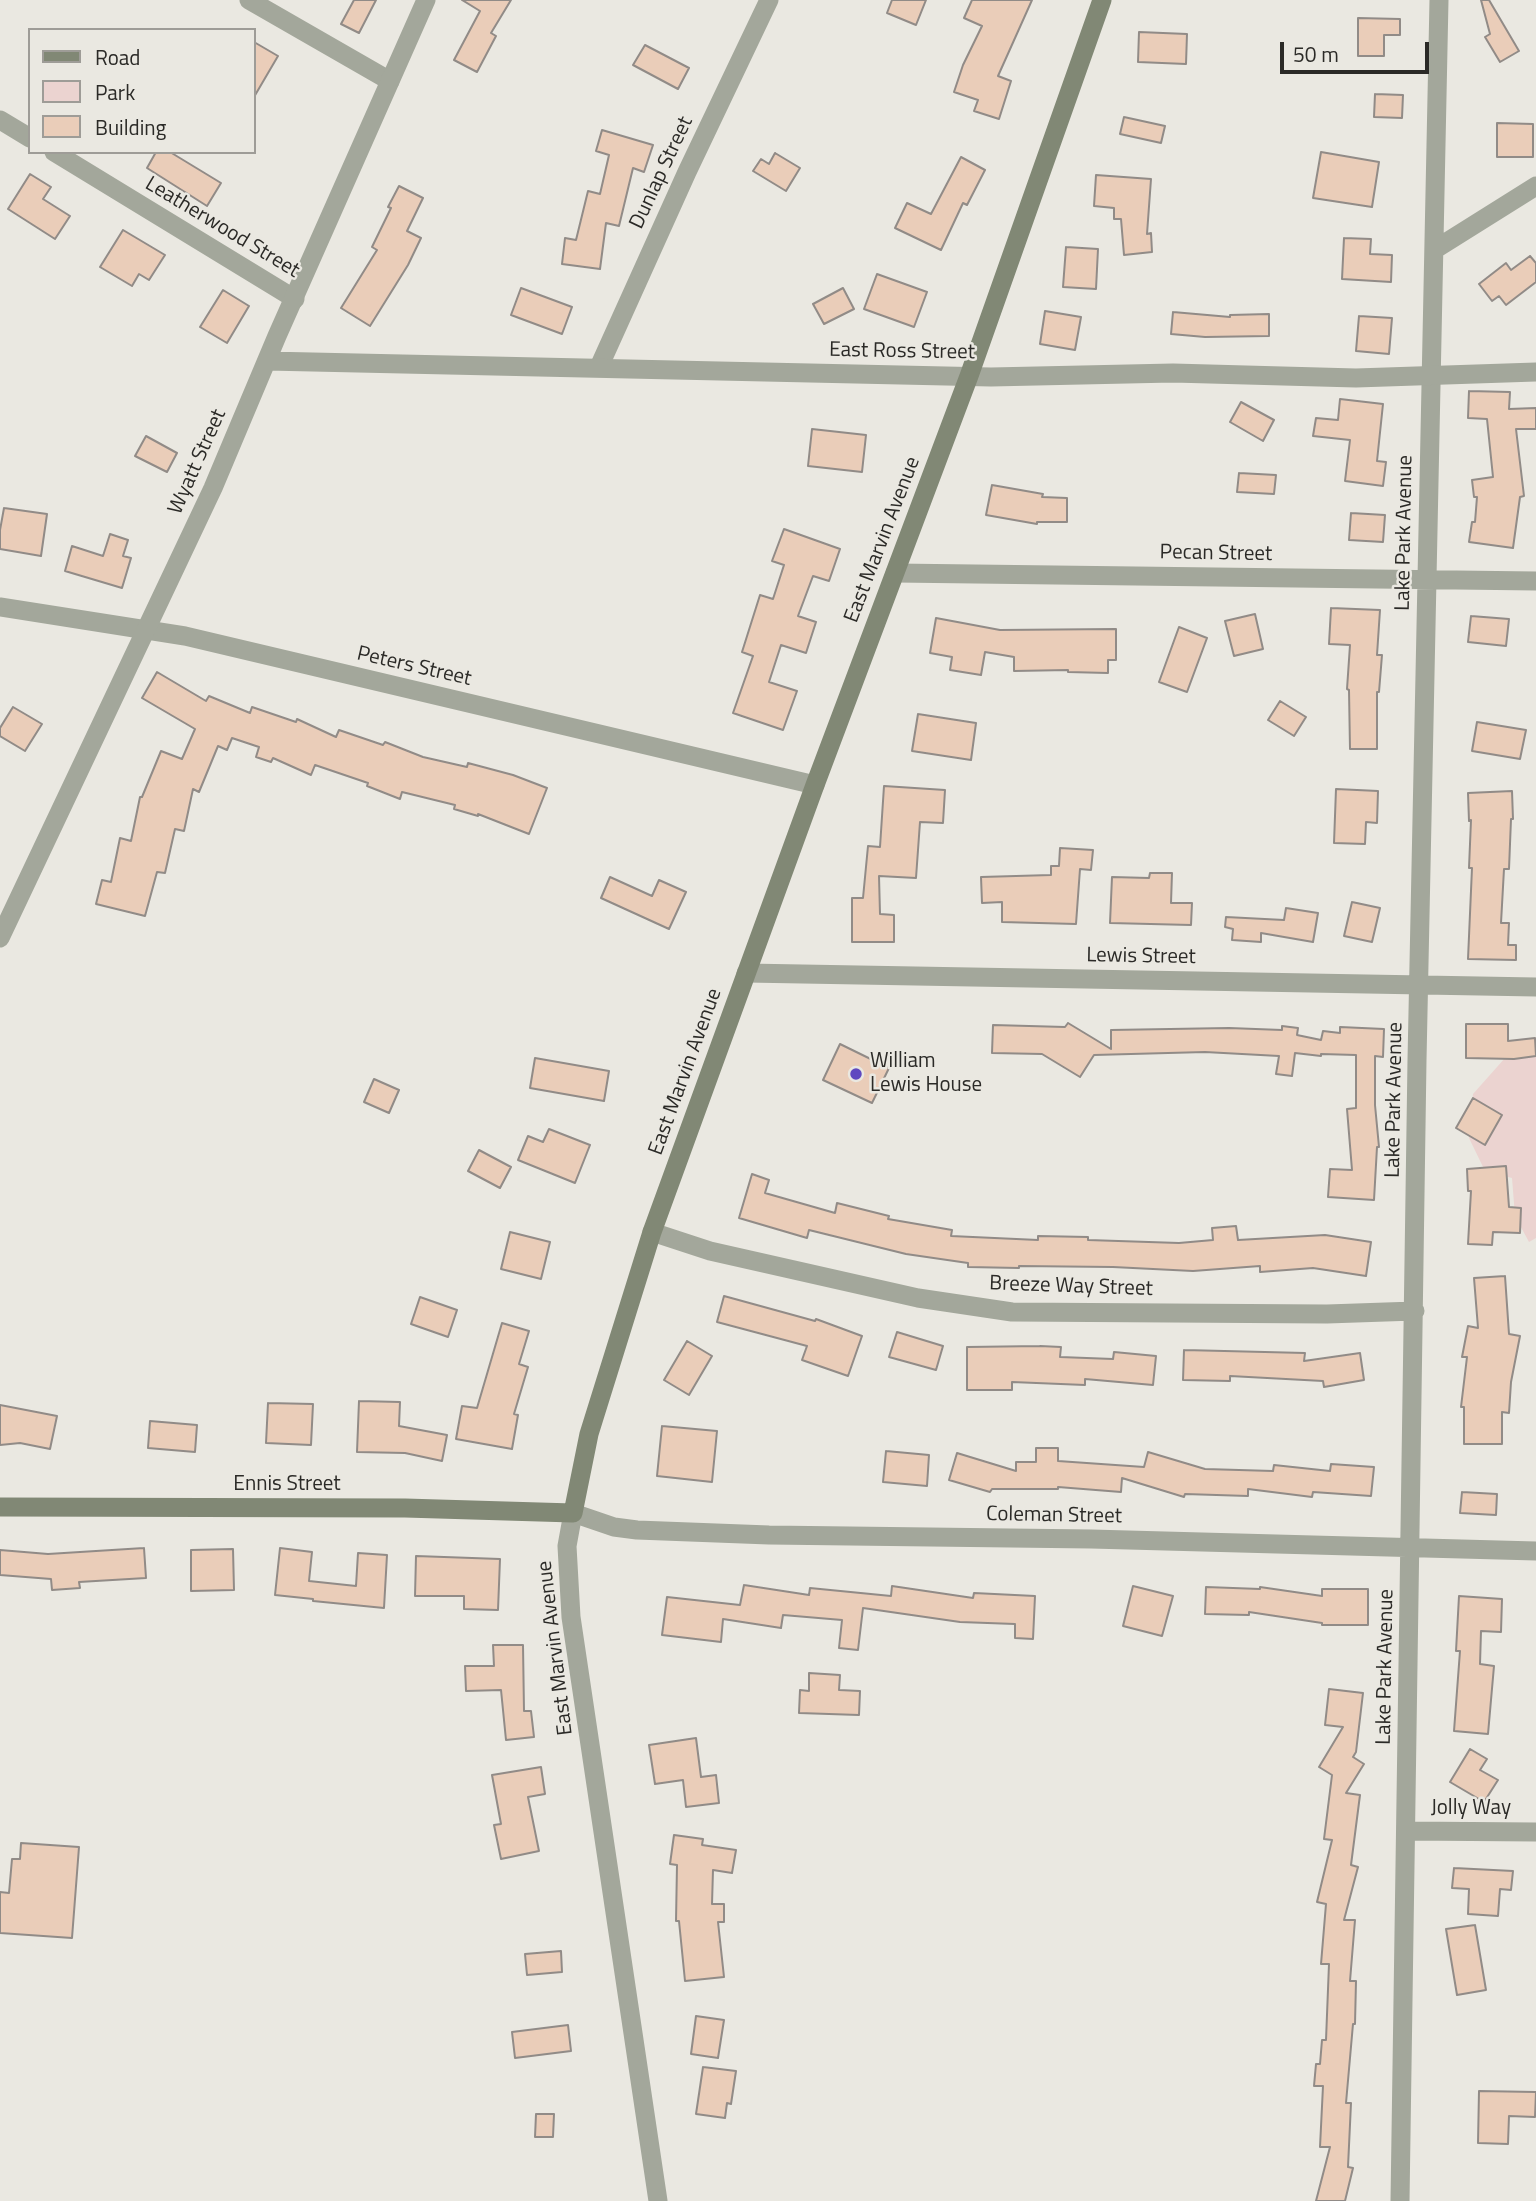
<!DOCTYPE html>
<html>
<head>
<meta charset="utf-8">
<style>
  body { margin:0 }
  #map { position:relative; width:1536px; height:2201px; overflow:hidden; background:#eae8e1; font-family:"Titillium Web",sans-serif }
  canvas { display:block }
  .legend { position:absolute; left:28px; top:28px; width:228px; height:126px; box-sizing:border-box; background:#eae8e1; border:2px solid #9e9c97; margin:0; padding:9px 12px; list-style:none; font-size:21px; color:#2b2a27 }
  .legend li { display:flex; align-items:center; gap:14px; height:35px }
  .legend b { width:35px; border:2px solid #9e9c97 }
  .scale { position:absolute; left:1280px; top:42px; width:149px; height:32px; box-sizing:border-box; border:4px solid #2b2a27; border-top:0; padding-left:9px; font-size:21px; line-height:24px; white-space:nowrap; color:#2b2a27; -webkit-text-stroke:5px #eae8e1; paint-order:stroke }
</style>
</head>
<body>
<div id="map">
<canvas width="1536" height="2201"></canvas>
<ul class="legend">
<li><b style="height:9px;background:#818875"></b>Road</li>
<li><b style="height:19px;background:#ebd3d0"></b>Park</li>
<li><b style="height:19px;background:#eacdb9"></b>Building</li>
</ul>
<div class="scale">50 m</div>
</div>
<script>
const ctx = document.querySelector('canvas').getContext('2d');
ctx.lineJoin = 'round';
function fill(path, color) { ctx.fillStyle = color; ctx.fill(path, 'evenodd'); }
const shape = rows => new Path2D(rows.map(r => 'M' + r).join(''));
function strokePath(path, color, width, dash) { ctx.strokeStyle = color; ctx.lineWidth = width; ctx.lineCap = dash ? 'butt' : 'round'; ctx.setLineDash(dash || []); ctx.stroke(path); }
function write(font, color, halo, rows, align = 'center') {
  ctx.font = font + ' "Titillium Web",sans-serif'; ctx.lineWidth = 5; ctx.setLineDash([]); ctx.textBaseline = 'middle'; ctx.strokeStyle = halo; ctx.fillStyle = color; for (const [text, x, y, turn = 0] of rows) {
    ctx.save(); ctx.translate(x, y); ctx.rotate((+turn || 0) * Math.PI / 180); ctx.textAlign = isNaN(turn) ? turn : align; if (halo) ctx.strokeText(text, 0, 0); ctx.fillText(text, 0, 0); ctx.restore();
  }
}
fill(shape([
  [1536,1038,1536,1238,1529,1242,1515,1216,1512,1178,1485,1171,1469,1138,1473,1094,1505,1058]
]), '#ebd3d0');
const building = shape([
  [354,0,376,0,359,33,341,24,354,0],
  [462,0,511,0,491,33,496,36,477,72,454,60,480,11,462,0],
  [892,0,926,0,916,25,887,13,892,0],
  [972,0,1032,0,998,76,1011,81,999,119,974,111,978,100,954,92,963,65,982,26,964,18,972,0],
  [1481,0,1489,0,1519,51,1500,62,1485,37,1490,34,1481,0],
  [1358,18,1400,19,1400,35,1384,35,1384,56,1358,56,1358,18],
  [1139,32,1187,34,1186,64,1138,62,1139,32],
  [254,42,278,56,254,97,254,42],
  [645,45,689,68,678,89,633,65,645,45],
  [1375,94,1403,95,1402,118,1374,117,1375,94],
  [1124,117,1165,126,1161,143,1120,134,1124,117],
  [1497,123,1533,124,1533,157,1497,157,1497,123],
  [602,130,653,145,644,172,633,168,619,226,606,223,600,269,562,264,565,238,576,240,588,191,600,194,609,155,596,151,602,130],
  [156,152,170,152,221,183,207,206,147,168,156,152],
  [1321,152,1379,162,1372,207,1313,198,1321,152],
  [775,153,800,168,786,191,753,171,761,159,769,164,775,153],
  [961,157,985,170,967,205,963,203,941,250,895,228,907,203,931,214,961,157],
  [30,174,51,187,43,199,70,216,55,239,8,209,30,174],
  [1096,175,1151,179,1147,234,1151,233,1152,252,1124,255,1121,219,1114,219,1114,208,1094,206,1096,175],
  [399,186,423,198,407,231,421,238,408,265,370,326,341,308,377,250,372,247,391,208,388,207,399,186],
  [123,230,165,255,149,280,139,274,132,286,100,267,123,230],
  [1344,238,1371,239,1370,254,1392,255,1391,282,1342,279,1344,238],
  [1066,247,1098,249,1096,289,1063,287,1066,247],
  [1530,256,1536,263,1536,282,1506,305,1499,296,1492,301,1479,284,1506,263,1511,270,1530,256],
  [877,274,927,292,914,327,864,309,877,274],
  [521,288,572,307,562,334,511,315,521,288],
  [843,288,854,309,824,324,813,304,843,288],
  [223,290,249,306,227,343,200,327,223,290],
  [1045,311,1081,317,1075,350,1040,344,1045,311],
  [1173,312,1230,317,1230,315,1269,314,1269,336,1205,337,1171,334,1173,312],
  [1359,316,1392,318,1389,354,1356,351,1359,316],
  [1469,391,1510,392,1509,409,1536,408,1536,429,1516,429,1524,496,1520,497,1513,548,1469,542,1472,522,1475,522,1477,497,1474,497,1472,480,1493,477,1487,419,1468,418,1469,391],
  [1340,399,1383,404,1377,461,1386,462,1383,486,1345,481,1350,440,1313,436,1316,418,1338,420,1340,399],
  [1241,402,1274,420,1263,441,1230,422,1241,402],
  [812,429,866,435,862,472,808,466,812,429],
  [146,436,177,453,167,472,135,456,146,436],
  [1239,473,1276,475,1274,494,1237,492,1239,473],
  [992,485,1043,494,1042,497,1067,498,1067,522,1037,522,1037,524,986,515,992,485],
  [4,508,47,514,41,556,0,549,0,530,4,508],
  [1351,513,1385,515,1383,542,1349,540,1351,513],
  [784,529,840,549,829,581,813,576,798,616,816,622,806,653,781,645,769,682,797,691,783,730,733,713,753,656,742,652,760,595,773,599,784,565,772,561,784,529],
  [110,534,128,540,123,556,131,558,122,588,65,571,72,546,103,556,110,534],
  [1331,608,1380,610,1377,655,1382,655,1379,692,1377,692,1377,749,1350,749,1349,690,1347,689,1350,645,1329,644,1331,608],
  [1255,614,1263,649,1234,656,1225,621,1255,614],
  [1471,616,1509,619,1506,646,1468,642,1471,616],
  [936,618,1000,630,1116,629,1116,660,1108,660,1108,673,1068,672,1068,670,1014,671,1014,657,985,652,981,675,950,670,952,657,930,653,936,618],
  [1179,627,1207,638,1187,692,1159,682,1179,627],
  [157,672,206,701,209,696,250,713,252,707,296,722,297,719,336,737,339,730,383,745,385,742,423,757,467,767,468,763,513,775,547,788,529,834,478,814,478,816,454,809,455,805,402,792,400,799,367,786,368,783,315,765,311,775,273,758,271,762,256,757,259,747,232,738,227,750,218,746,199,792,193,789,184,831,175,829,165,873,157,872,145,916,96,904,102,880,111,882,120,838,131,841,140,797,142,797,161,751,182,759,195,729,142,698,157,672],
  [1280,701,1306,717,1294,736,1268,720,1280,701],
  [13,707,42,724,25,751,0,736,0,728,13,707],
  [918,714,976,723,971,760,912,751,918,714],
  [1477,722,1526,730,1520,759,1472,751,1477,722],
  [884,786,945,790,943,823,920,822,916,878,879,876,880,914,894,915,894,942,852,942,852,898,863,898,868,846,880,847,884,786],
  [1336,789,1378,791,1377,823,1366,822,1365,844,1334,843,1336,789],
  [1512,791,1513,819,1511,819,1509,869,1504,869,1501,923,1509,923,1508,945,1516,945,1516,960,1468,959,1472,868,1469,868,1471,820,1469,821,1468,793,1512,791],
  [1060,848,1093,850,1091,870,1080,869,1076,924,1002,922,1002,902,982,903,981,877,1051,875,1051,866,1059,866,1060,848],
  [1150,873,1172,873,1171,903,1192,903,1191,925,1110,923,1112,877,1149,878,1150,873],
  [610,877,652,896,659,880,686,892,669,929,601,898,610,877],
  [1352,902,1380,908,1372,942,1344,936,1352,902],
  [1286,908,1318,913,1313,942,1261,933,1261,942,1232,940,1233,929,1225,927,1226,917,1284,920,1286,908],
  [1068,1023,1111,1049,1111,1030,1229,1028,1282,1030,1282,1026,1298,1028,1297,1035,1321,1040,1323,1031,1340,1033,1340,1027,1384,1029,1383,1057,1375,1056,1375,1105,1379,1147,1377,1147,1374,1200,1328,1197,1330,1169,1352,1170,1347,1109,1356,1108,1356,1055,1321,1054,1321,1056,1295,1053,1292,1076,1276,1074,1279,1056,1205,1052,1094,1055,1080,1077,1042,1054,992,1053,993,1025,1065,1027,1068,1023],
  [1466,1024,1508,1024,1508,1041,1535,1038,1536,1056,1514,1059,1466,1058,1466,1024],
  [840,1044,889,1068,872,1103,823,1080,840,1044],
  [535,1058,609,1071,604,1101,530,1088,535,1058],
  [374,1079,399,1090,389,1113,364,1102,374,1079],
  [1473,1098,1502,1115,1485,1145,1456,1128,1473,1098],
  [549,1129,590,1145,575,1183,518,1160,528,1136,543,1142,549,1129],
  [479,1150,511,1167,500,1188,468,1171,479,1150],
  [1506,1166,1509,1207,1521,1208,1520,1233,1493,1232,1492,1245,1468,1244,1471,1191,1468,1191,1467,1169,1506,1166],
  [752,1174,769,1180,765,1193,835,1213,837,1203,889,1216,888,1219,952,1230,951,1236,1038,1240,1038,1236,1088,1237,1088,1240,1179,1243,1213,1240,1212,1228,1236,1226,1238,1240,1325,1235,1371,1242,1366,1276,1313,1268,1260,1272,1260,1266,1193,1271,1113,1267,1019,1266,1019,1268,968,1267,968,1263,906,1254,809,1230,807,1238,739,1218,752,1174],
  [510,1232,550,1242,541,1279,501,1269,510,1232],
  [1505,1276,1509,1334,1520,1336,1511,1382,1509,1413,1502,1412,1502,1444,1464,1444,1464,1407,1461,1407,1467,1357,1462,1357,1468,1326,1478,1328,1474,1278,1505,1276],
  [724,1296,815,1321,816,1319,862,1336,848,1376,802,1360,807,1346,717,1322,724,1296],
  [420,1297,457,1310,448,1337,411,1324,420,1297],
  [502,1323,529,1331,519,1364,528,1367,514,1414,518,1415,512,1449,456,1439,462,1406,477,1408,502,1323],
  [897,1332,943,1346,936,1370,889,1357,897,1332],
  [687,1341,712,1356,689,1395,664,1380,687,1341],
  [1040,1346,1061,1347,1060,1357,1113,1359,1114,1352,1156,1356,1153,1385,1085,1379,1085,1385,1012,1382,1012,1390,967,1390,967,1347,1040,1346],
  [1184,1350,1305,1353,1304,1361,1360,1353,1364,1380,1324,1387,1323,1381,1230,1376,1230,1381,1183,1380,1184,1350],
  [359,1401,400,1402,399,1426,447,1435,442,1461,405,1453,357,1452,359,1401],
  [268,1403,313,1404,311,1445,266,1443,268,1403],
  [0,1405,57,1416,50,1449,20,1443,0,1445,0,1405],
  [150,1421,197,1425,195,1452,148,1448,150,1421],
  [662,1426,717,1431,712,1482,657,1476,662,1426],
  [1036,1448,1058,1448,1058,1461,1144,1467,1148,1452,1205,1469,1273,1471,1274,1465,1330,1471,1331,1464,1374,1467,1371,1496,1313,1492,1312,1497,1248,1489,1248,1496,1185,1494,1184,1497,1122,1478,1121,1492,1058,1487,1058,1489,992,1489,990,1492,949,1480,957,1453,1016,1471,1016,1462,1036,1462,1036,1448],
  [886,1451,929,1455,927,1486,883,1482,886,1451],
  [1462,1492,1497,1494,1496,1515,1460,1513,1462,1492],
  [144,1548,146,1578,79,1582,80,1588,52,1590,51,1579,0,1575,0,1550,48,1554,144,1548],
  [280,1548,312,1552,309,1581,356,1586,358,1553,387,1555,384,1608,313,1601,313,1599,275,1595,280,1548],
  [233,1549,234,1590,191,1591,191,1550,233,1549],
  [416,1556,500,1559,498,1610,464,1609,464,1596,415,1596,416,1556],
  [744,1585,809,1595,810,1588,891,1596,892,1586,973,1598,974,1593,1035,1596,1033,1639,1015,1638,1015,1624,960,1622,863,1608,858,1650,839,1648,842,1620,783,1615,781,1628,723,1619,721,1642,662,1635,667,1597,740,1605,744,1585],
  [1133,1586,1173,1596,1162,1636,1123,1626,1133,1586],
  [1206,1587,1260,1589,1260,1587,1322,1596,1322,1589,1368,1589,1368,1625,1322,1625,1322,1623,1249,1612,1249,1615,1205,1614,1206,1587],
  [1459,1596,1502,1599,1501,1632,1481,1631,1480,1664,1494,1666,1488,1734,1454,1731,1460,1651,1456,1651,1459,1596],
  [493,1645,523,1645,524,1711,531,1711,534,1737,506,1740,501,1690,466,1691,465,1666,494,1666,493,1645],
  [809,1673,840,1675,839,1690,860,1691,859,1715,799,1713,800,1690,809,1691,809,1673],
  [1329,1689,1363,1693,1356,1752,1353,1757,1364,1764,1346,1793,1360,1795,1351,1865,1358,1867,1344,1920,1355,1920,1350,1981,1356,1981,1355,2024,1353,2024,1346,2103,1351,2103,1348,2167,1353,2168,1345,2201,1316,2201,1330,2147,1320,2147,1323,2086,1314,2086,1316,2064,1320,2064,1322,2040,1326,2040,1329,1964,1321,1964,1326,1904,1317,1902,1332,1840,1324,1839,1332,1775,1319,1767,1343,1727,1325,1725,1329,1689],
  [696,1738,701,1777,716,1775,719,1803,686,1807,683,1780,655,1784,649,1745,696,1738],
  [1470,1749,1487,1759,1480,1770,1498,1780,1484,1802,1450,1782,1470,1749],
  [541,1767,545,1794,528,1797,539,1851,501,1859,494,1825,501,1824,492,1775,541,1767],
  [674,1835,703,1839,702,1845,736,1850,732,1873,713,1870,712,1904,724,1904,724,1922,718,1922,724,1977,685,1981,679,1921,676,1921,677,1865,670,1864,674,1835],
  [21,1843,79,1847,72,1938,0,1933,0,1892,9,1893,12,1859,20,1859,21,1843],
  [1454,1868,1513,1871,1511,1890,1500,1889,1498,1916,1468,1914,1469,1889,1452,1888,1454,1868],
  [1475,1925,1486,1990,1457,1995,1446,1929,1475,1925],
  [561,1951,562,1972,527,1975,525,1954,561,1951],
  [696,2016,724,2020,718,2058,691,2054,696,2016],
  [568,2025,571,2051,515,2058,512,2032,568,2025],
  [703,2067,736,2071,731,2104,727,2103,725,2118,696,2114,703,2067],
  [1479,2091,1536,2092,1535,2117,1509,2116,1508,2144,1478,2143,1479,2091],
  [536,2114,554,2114,553,2137,535,2137,536,2114]
]);
fill(building, '#eacdb9');
strokePath(building, '#918b87', 2);
strokePath(shape([
  [249,0,390,81],
  [0,120,30,138],
  [54,152,295,299],
  [1434,250,1536,186],
  [599,367,687,172,769,0],
  [895,573,1536,581],
  [0,607,185,636,815,785],
  [746,973,1536,987],
  [652,1232,710,1251,918,1298,1012,1312,1327,1314,1415,1311],
  [573,1513,614,1527,637,1530,769,1535,1091,1539,1536,1551],
  [1406,1831,1536,1832],
  [1400,2201,1417,1060,1439,0]
]), '#a3a79b', 19);
strokePath(shape([
  [267,361,991,377,1173,373,1356,378,1536,372],
  [0,938,213,488,277,336,426,0],
  [573,1513,567,1546,571,1617,658,2201]
]), '#a3a79b', 19);
strokePath(shape([
  [0,1507,405,1508,573,1513,589,1434,652,1232,815,785,969,376,1102,0]
]), '#818875', 19);
for (const [x, y, r, color] of [
  [856,1074,7,"#5f48c0"]
]) { const dot = new Path2D(); dot.arc(x, y, r, 0, 2 * Math.PI); ctx.fillStyle = color; ctx.fill(dot); strokePath(dot, '#eae8e1', 2.5); }
write('21px', '#2b2a27', '#eae8e1', [
  ["Dunlap Street",662,173,-65],
  ["Leatherwood Street",222,228,31],
  ["East Ross Street",902,352,1],
  ["Wyatt Street",198,462,-66],
  ["Lake Park Avenue",1405,533,-89],
  ["East Marvin Avenue",883,540,-69],
  ["Pecan Street",1216,554,1],
  ["Peters Street",414,667,13],
  ["Lewis Street",1141,957,1],
  ["East Marvin Avenue",686,1072,-70],
  ["Lake Park Avenue",1395,1100,-89],
  ["Breeze Way Street",1071,1287,2],
  ["Ennis Street",287,1485],
  ["Coleman Street",1054,1516,1],
  ["East Marvin Avenue",556,1648,-97],
  ["Lake Park Avenue",1386,1667,-89],
  ["Jolly Way",1471,1809]
]);
write('21px', '#2b2a27', '#eae8e1', [
  ["William",870,1062],
  ["Lewis House",870,1086]
], 'left');
</script>
</body>
</html>
